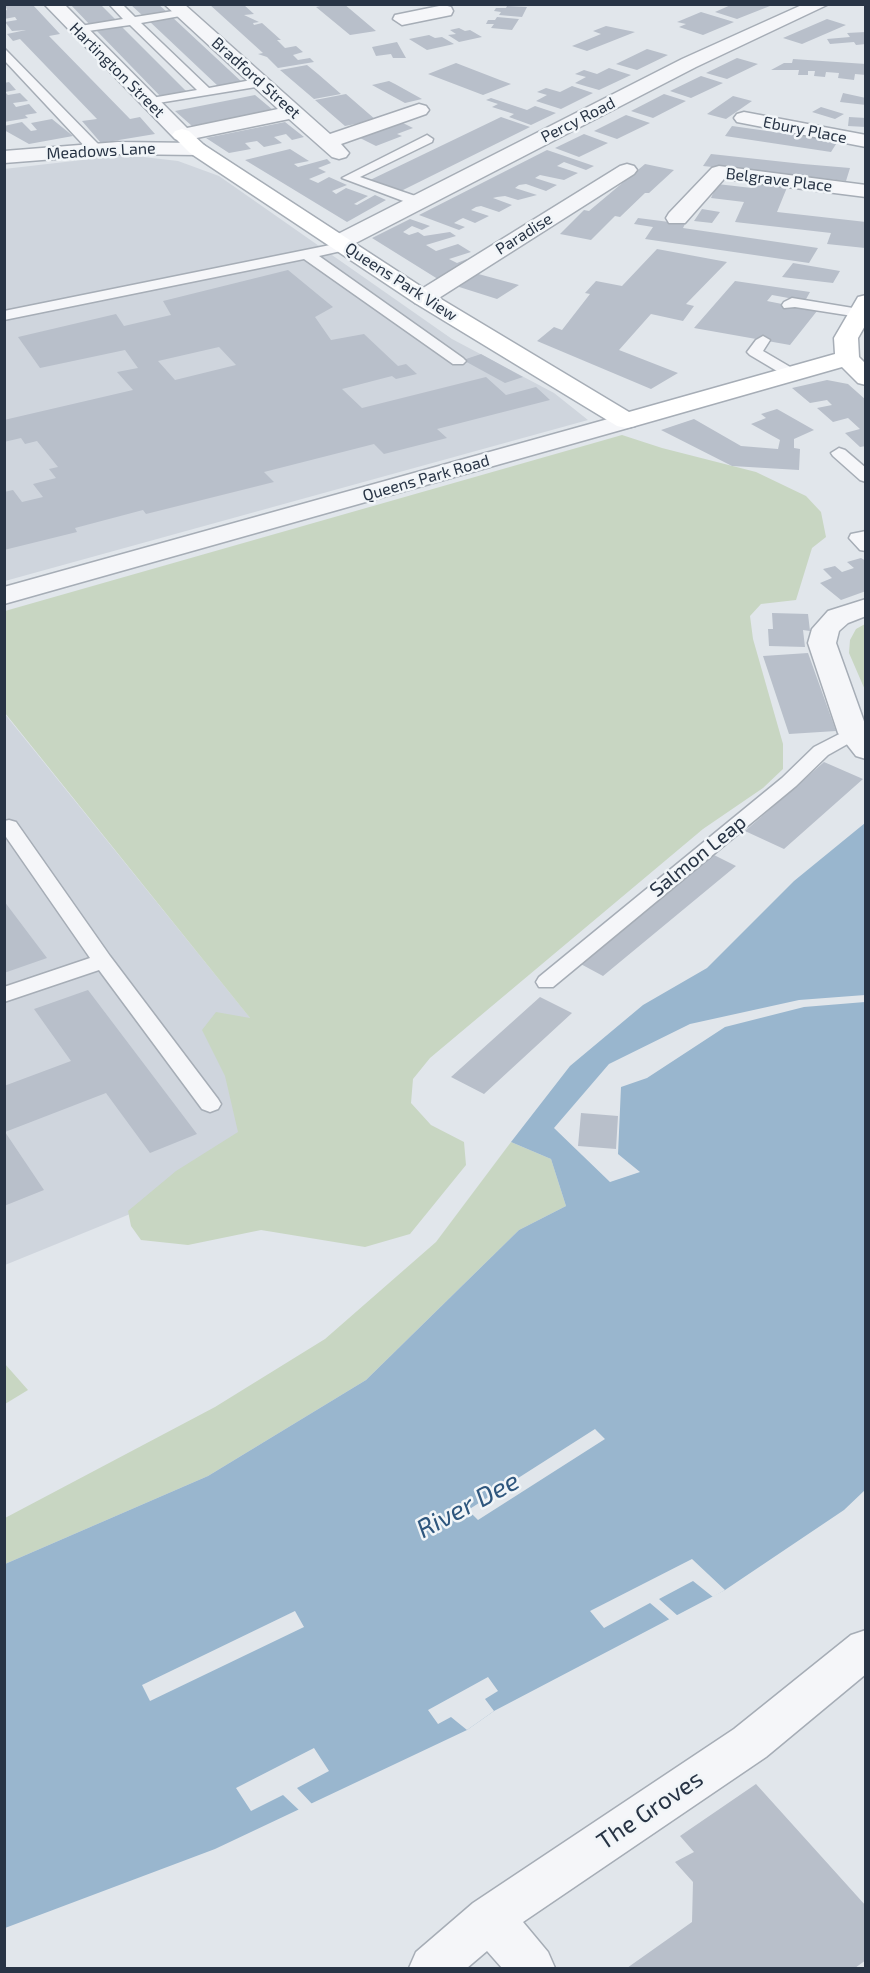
<!DOCTYPE html>
<html>
<head>
<meta charset="utf-8">
<style>
  body { margin:0 }
  #map { position:relative; width:870px; height:1973px; overflow:hidden; background:#e1e6eb; font-family:"Exo 2",sans-serif }
  canvas { display:block }
  .frame { position:absolute; inset:0; border:6px solid #283445; pointer-events:none }
</style>
</head>
<body>
<div id="map">
<canvas width="870" height="1973"></canvas>
<div class="frame"></div>
</div>
<script>
const ctx = document.querySelector('canvas').getContext('2d');
ctx.lineJoin = 'round';
function fill(path, color) { ctx.fillStyle = color; ctx.fill(path, 'evenodd'); }
const shape = rows => new Path2D(rows.map(r => 'M' + r).join(''));
function strokePath(path, color, width, dash) { ctx.strokeStyle = color; ctx.lineWidth = width; ctx.lineCap = dash ? 'butt' : 'round'; ctx.setLineDash(dash || []); ctx.stroke(path); }
function write(font, color, halo, rows, align = 'center') {
  ctx.font = font + ' "Exo 2",sans-serif'; ctx.lineWidth = 5; ctx.setLineDash([]); ctx.textBaseline = 'middle'; ctx.strokeStyle = halo; ctx.fillStyle = color; for (const [text, x, y, turn = 0] of rows) {
    ctx.save(); ctx.translate(x, y); ctx.rotate((+turn || 0) * Math.PI / 180); ctx.textAlign = isNaN(turn) ? turn : align; if (halo) ctx.strokeText(text, 0, 0); ctx.fillText(text, 0, 0); ctx.restore();
  }
}
fill(shape([
  [126,155,178,161,219,176,452,339,554,393,588,420,5,581,4,169],
  [4,713,255,1024,270,1157,5,1265]
]), '#cfd5dd');
fill(shape([
  [622,435,662,448,756,472,806,496,821,512,826,537,812,548,796,600,761,604,750,616,753,639,783,744,783,769,763,788,703,829,430,1058,413,1079,411,1103,431,1125,464,1142,466,1165,410,1234,365,1247,261,1230,188,1245,141,1240,131,1226,128,1211,176,1171,238,1132,225,1076,202,1030,216,1012,250,1018,5,713,5,611],
  [865,624,865,690,849,653,850,640,856,629],
  [511,1142,551,1159,566,1206,519,1230,366,1380,208,1476,5,1564,5,1518,215,1407,325,1339,436,1242],
  [5,1364,28,1390,5,1404,4,1404]
]), '#c8d6c2');
fill(shape([
  [865,823,865,995,799,1000,690,1024,609,1064,554,1128,610,1182,640,1172,618,1154,621,1087,647,1078,725,1027,804,1007,865,1002,865,1490,844,1510,725,1590,494,1711,467,1730,215,1849,5,1928,5,1564,208,1476,366,1380,519,1230,566,1206,551,1159,511,1142,570,1066,643,1005,707,968,794,881]
]), '#99b6ce');
fill(shape([
  [595,1429,605,1439,478,1520,468,1510],
  [692,1559,725,1590,713,1597,693,1581,659,1599,678,1616,670,1620,650,1603,604,1628,590,1611],
  [295,1611,304,1627,150,1701,142,1685],
  [488,1677,498,1691,485,1699,494,1711,467,1730,451,1717,438,1724,428,1710],
  [314,1748,329,1771,297,1788,313,1805,300,1811,283,1795,251,1811,236,1788]
]), '#e1e6eb');
fill(shape([
  [5,4,32,4,60,34,49,36,130,119,140,117,155,134,101,143,82,121,97,119,20,39,13,41,7,34,26,30,12,31,5,22,17,20,15,17,4,19,4,11,7,10],
  [70,4,100,4,117,21,91,26],
  [130,4,158,4,167,12,143,16],
  [209,4,244,5,254,14,244,15,259,22,253,23,254,25,262,23,281,40,277,40,285,48,296,46,303,52,293,55,298,60,310,58,314,62,278,68,267,57,258,54,263,53],
  [329,4,344,4,376,31,350,35,316,7],
  [733,4,766,4,770,6,737,19,715,12],
  [507,6,527,7,522,17,499,15,501,12,494,11,496,8,506,8],
  [701,12,734,22,703,35,679,27,686,24,677,22],
  [171,16,243,83,219,87,148,20],
  [497,17,519,19,512,30,491,28,494,24,486,24,488,20,495,20],
  [827,19,846,25,802,44,783,38],
  [120,25,188,93,162,98,95,29],
  [606,26,635,32,587,51,572,46,601,34,593,31],
  [459,28,465,31,470,30,482,37,459,42,448,35,456,34,450,30],
  [866,32,866,44,856,45,854,42,830,44,827,39,850,37,847,33],
  [429,35,435,38,442,37,454,44,427,50,409,39],
  [397,42,406,58,393,58,391,54,376,56,372,47],
  [647,49,668,55,637,70,616,64],
  [737,58,758,64,727,79,706,73],
  [793,59,866,64,866,75,855,74,854,80,838,78,839,73,826,72,825,77,814,76,815,71,808,71,808,75,798,75,799,70,771,70,784,63,792,63],
  [456,63,500,80,511,84,483,95,428,74],
  [307,65,318,74,341,94,314,99,280,70],
  [609,68,631,75,599,90,575,83,586,77,575,74,584,70,597,74],
  [701,76,723,83,691,98,670,91],
  [389,81,395,84,422,99,405,103,372,85],
  [9,82,16,90,5,92,8,95,20,93,28,101,13,103,16,107,29,104,37,113,25,115,28,118,4,122,4,83],
  [572,86,593,93,561,109,536,101,547,95,537,92,546,88,560,92],
  [843,93,866,98,866,105,840,102],
  [346,94,376,120,345,126,315,100],
  [664,94,686,101,653,118,631,111],
  [255,95,273,110,192,126,175,111],
  [733,96,752,101,726,119,707,114],
  [491,98,527,110,535,106,556,113,531,125,509,117,514,114,492,107,498,104,486,100],
  [821,107,844,114,835,119,812,112],
  [626,115,650,123,617,139,594,131],
  [501,117,530,127,399,192,368,181],
  [849,117,866,118,866,127,848,126],
  [52,119,73,136,29,144,4,130,4,126,22,122,31,131,37,130,31,123],
  [285,122,304,137,292,140,286,134,274,137,282,143,264,147,257,141,245,143,251,149,229,153,206,138],
  [401,122,413,128,397,134,402,136,376,146,354,135],
  [732,126,838,141,831,152,725,136],
  [584,134,608,143,579,157,555,148],
  [290,149,309,161,294,164,298,167,327,159,331,163,318,168,326,172,309,179,318,183,329,177,347,185,332,191,336,194,346,188,368,196,354,204,357,205,375,195,386,200,347,222,245,160],
  [547,150,594,166,586,170,564,162,557,166,578,173,564,180,540,175,535,178,557,185,546,191,526,184,519,185,515,188,537,195,518,200,505,196,497,197,493,198,512,205,499,212,481,206,476,207,471,210,489,216,475,223,463,218,459,220,454,223,465,227,459,230,419,215],
  [711,154,803,164,850,168,846,181,703,166],
  [645,164,674,170,649,193,645,193,620,217,615,216,591,240,560,234,584,210,589,211],
  [755,181,788,185,777,212,866,222,865,248,827,244,831,233,735,222,744,202,711,198,717,184,752,188],
  [702,209,720,212,712,223,694,221],
  [638,218,685,224,683,228,818,248,809,263,645,239,653,227,634,224],
  [410,219,430,226,422,230,412,226,403,232,409,235,418,232,424,236,450,232,456,236,426,245,436,251,458,244,471,252,449,259,457,263,467,259,471,261,441,281,372,238],
  [657,249,727,262,686,304,694,306,683,321,651,314,619,350,678,373,651,389,537,341,554,327,562,330,590,294,585,293,596,281,622,286],
  [793,263,840,271,833,283,782,277],
  [288,270,333,307,315,317,331,340,364,334,398,366,406,364,417,374,396,379,392,376,342,389,362,408,486,377,506,395,536,387,550,400,437,429,447,438,384,454,374,444,264,472,274,482,146,514,143,510,75,528,77,532,4,550,4,492,13,490,22,502,43,497,33,484,56,478,49,469,58,467,37,441,25,444,21,438,4,442,4,420,133,390,117,372,138,368,125,350,40,368,18,337,116,314,124,326,171,315,163,301],
  [219,347,236,365,175,380,158,361],
  [471,272,519,285,497,299,453,285],
  [735,281,810,292,805,301,772,295,767,301,817,311,790,345,694,328],
  [481,354,523,377,505,383,463,360],
  [827,380,848,384,866,400,866,446,860,447,845,433,860,429,848,418,833,422,817,408,832,405,827,400,810,403,792,388],
  [777,409,814,430,794,439,794,448,800,449,799,470,732,466,661,430,694,419,741,446,778,449,780,440,751,424,766,418,761,414],
  [861,558,866,561,866,591,841,600,820,583,832,578,823,569,835,566,842,572,854,568,847,562],
  [772,613,808,614,810,631,803,630,805,647,769,646,768,629,773,629],
  [808,653,836,731,789,734,763,656],
  [824,762,863,779,784,849,745,831],
  [710,853,736,866,603,976,577,962],
  [4,901,47,958,4,973],
  [88,990,197,1134,150,1153,106,1093,5,1132,44,1190,4,1206,4,1086,71,1061,34,1009],
  [540,997,572,1013,484,1094,451,1077],
  [581,1113,618,1116,616,1149,578,1146],
  [756,1784,866,1906,866,1960,855,1968,627,1968,692,1922,693,1882,675,1862,694,1852,680,1836]
]), '#b8bfca');
const lane = shape([
  [109,4,122,4,135,17,186,9,186,15,141,23,209,88,262,78,268,82,262,86,146,105,146,99,197,90,130,25,74,33,74,27,123,19,109,4],
  [4,48,100,146,100,152,90,152,4,60,4,48],
  [427,135,433,139,432,142,360,177,424,199,424,205,414,205,342,178,427,135],
  [345,242,352,246,350,249,319,256,463,358,466,361,463,364,453,364,304,259,4,320,4,311,345,242],
  [792,298,859,309,864,310,866,314,859,317,795,307,784,308,782,305,784,302,792,298],
  [763,336,770,340,763,351,797,371,800,374,797,377,787,377,750,355,747,352,756,340,763,336],
  [839,448,845,450,866,468,866,482,860,480,833,456,831,453,839,448],
  [866,531,866,551,860,550,849,538,851,534,866,531],
  [853,727,860,729,862,733,860,737,828,755,796,786,553,987,539,987,536,982,539,977,782,778,814,747,853,727],
  [9,820,16,822,110,956,218,1099,221,1104,218,1109,210,1112,202,1109,99,970,4,1002,4,987,90,958,4,834,4,821,9,820]
]);
const street = shape([
  [44,4,64,4,187,128,278,109,164,4,184,4,330,134,419,104,426,106,429,110,426,114,341,144,349,153,346,157,339,159,332,157,289,119,182,141,175,139,44,4],
  [804,4,829,4,696,67,348,247,340,249,332,247,329,242,332,237,682,59,804,4],
  [444,5,451,7,453,11,451,15,402,25,393,19,395,15,444,5],
  [744,112,866,135,866,147,737,122,734,118,737,114,744,112],
  [118,142,197,143,204,145,207,149,204,153,197,155,118,154,4,163,4,151,118,142],
  [627,164,634,166,637,170,634,174,431,303,423,305,415,303,412,298,415,293,620,166,627,164],
  [719,166,866,185,866,197,724,179,685,223,669,223,666,218,669,213,712,168,719,166],
  [626,414,635,416,638,421,635,426,4,604,4,587,626,414],
  [866,599,866,616,848,623,839,631,836,643,866,727,866,759,856,756,838,733,808,643,812,629,828,611,866,599],
  [866,1630,866,1674,766,1757,523,1922,548,1952,555,1968,502,1968,487,1951,467,1968,409,1968,416,1952,473,1903,734,1729,851,1635,866,1630]
]);
const secondary = shape([
  [182,129,189,131,204,145,431,293,629,412,835,354,834,338,858,297,866,295,866,324,858,338,859,357,866,364,866,385,858,383,842,367,635,426,626,428,617,426,415,303,190,153,172,135,175,131,182,129]
]);
strokePath(lane, '#a6adb6', 3);
strokePath(street, '#a6adb6', 3);
strokePath(secondary, '#a6adb6', 3);
fill(lane, '#f5f6f9');
fill(street, '#f5f6f9');
fill(secondary, '#fff');
write('16px', '#283445', '#f1f5f8', [
  ["Hartington Street",117,70,45],
  ["Bradford Street",256,78,42],
  ["Percy Road",578,120,-27],
  ["Ebury Place",805,130,11],
  ["Meadows Lane",101,151,-3],
  ["Belgrave Place",779,180,7],
  ["Paradise",524,234,-32],
  ["Queens Park View",401,282,33],
  ["Queens Park Road",426,478,-16]
]);
write('20px', '#283445', '#f1f5f8', [
  ["Salmon Leap",698,856,-39]
]);
write('24px', '#283445', '#f1f5f8', [
  ["The Groves",650,1810,-34]
]);
write('italic 26px', '#2e567d', '#f1f5f8', [
  ["River Dee",468,1505,-28]
]);
</script>
</body>
</html>
